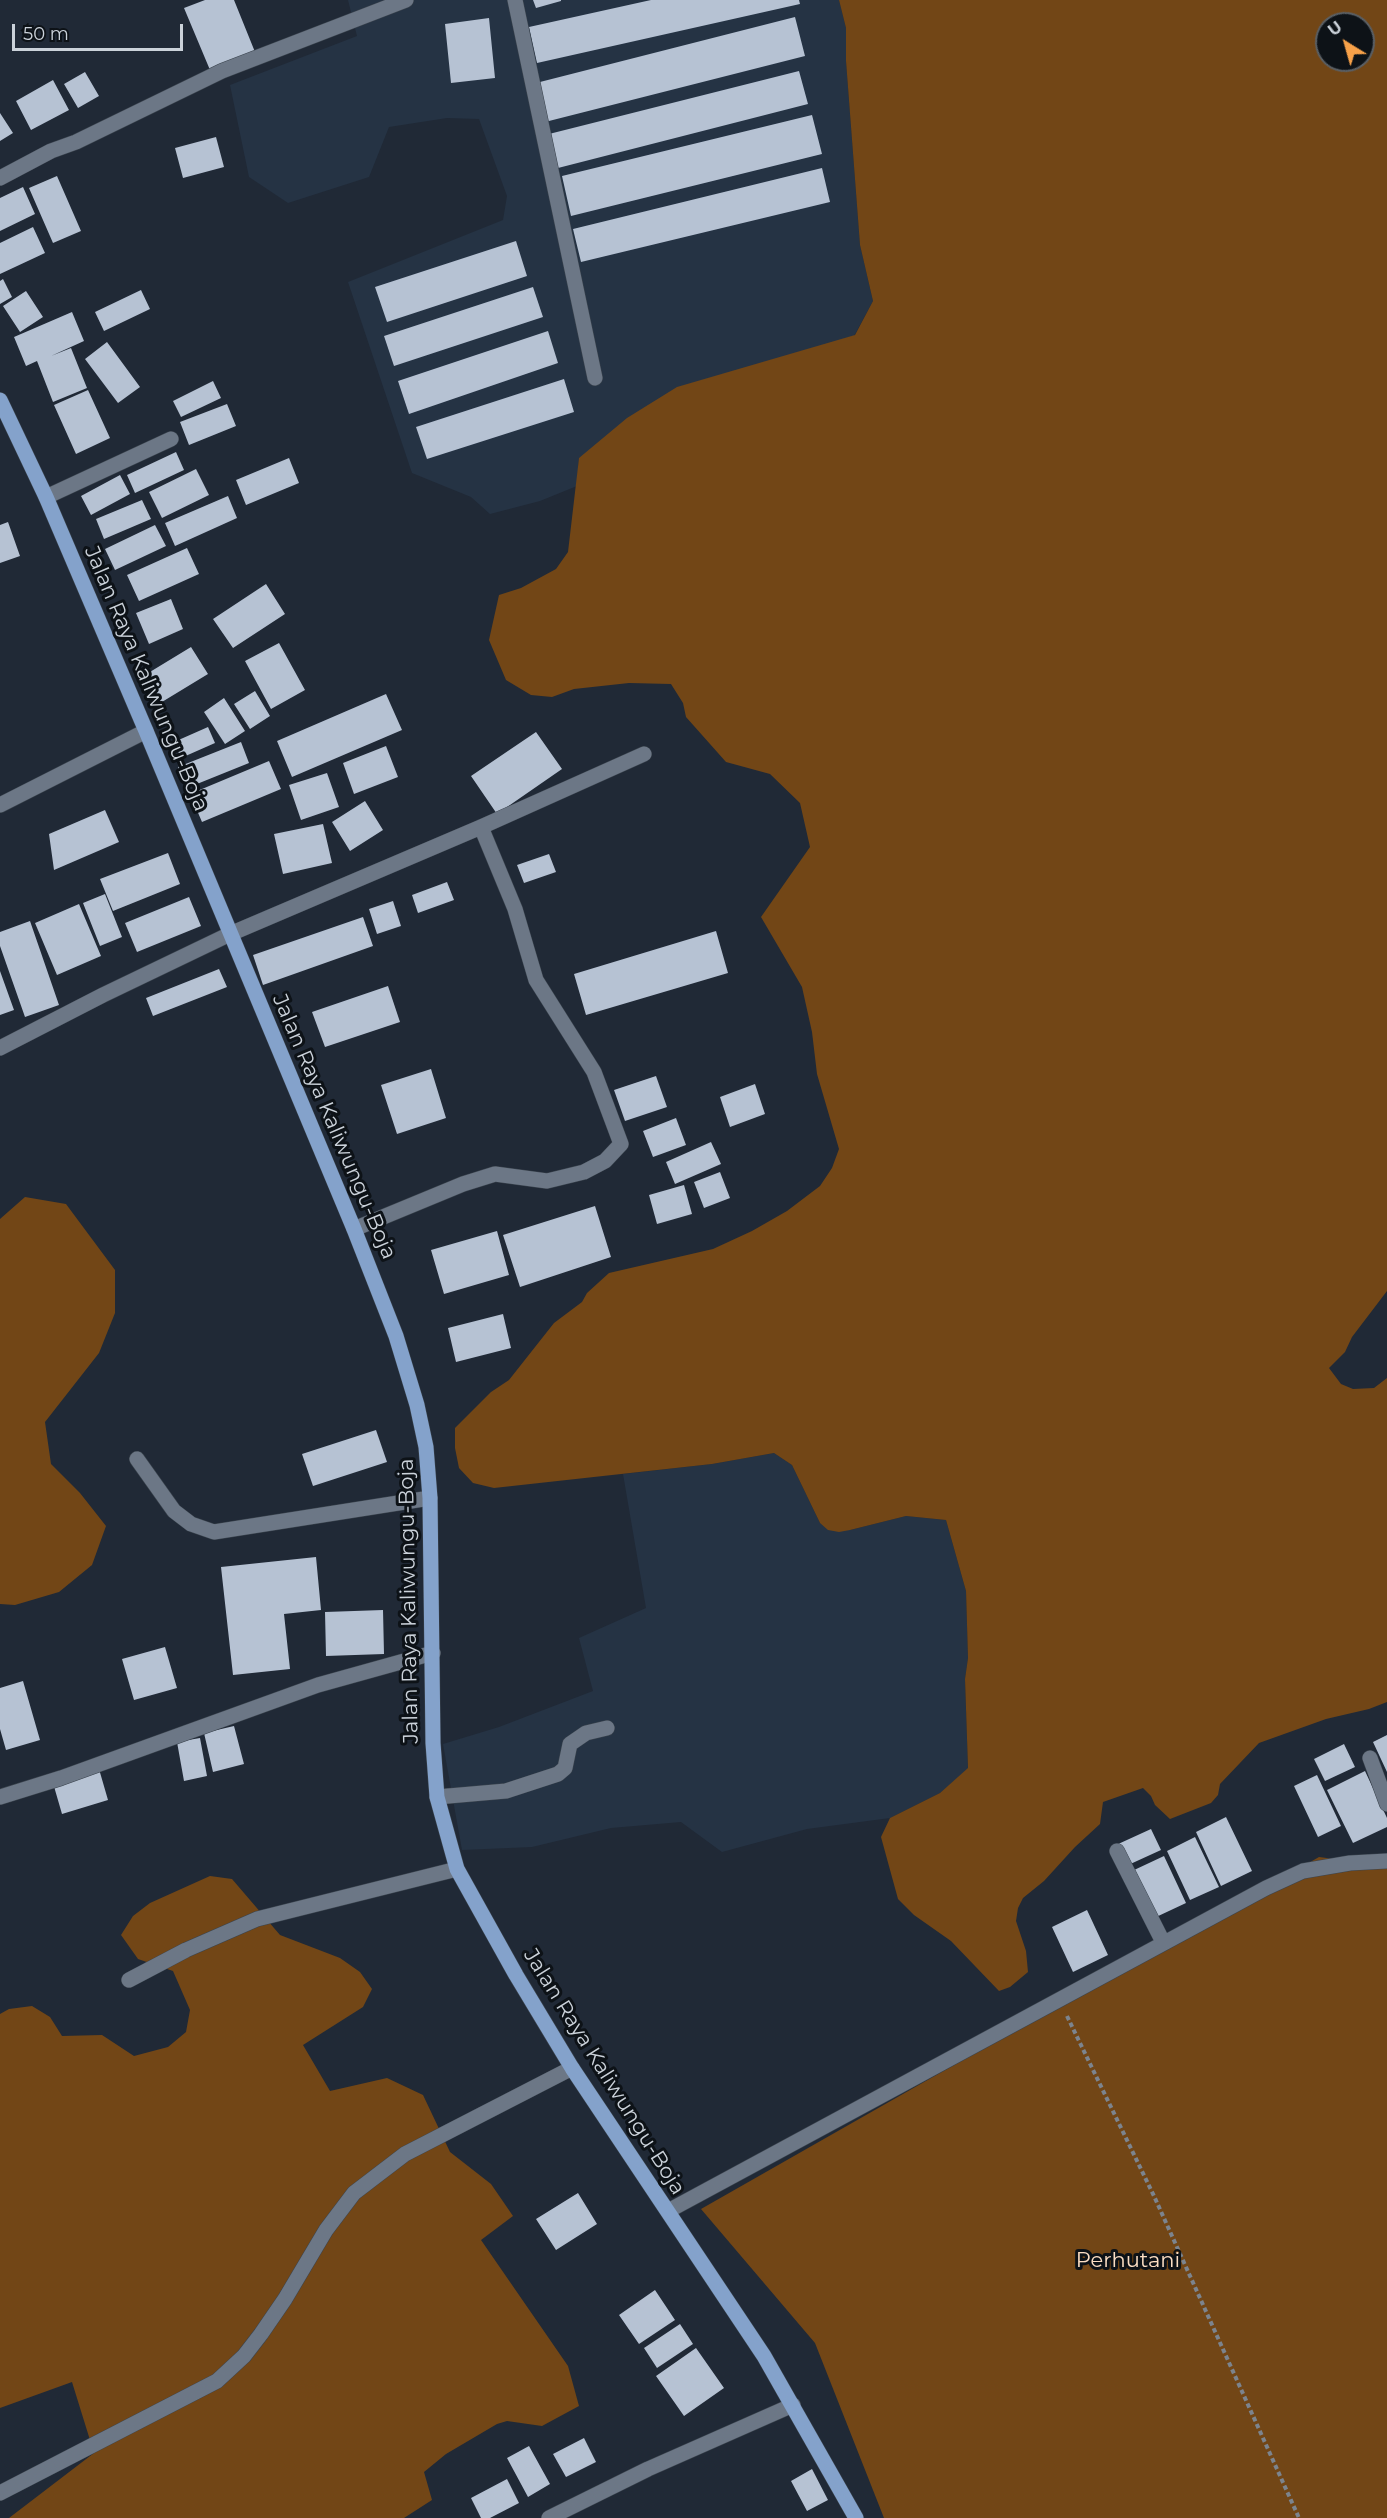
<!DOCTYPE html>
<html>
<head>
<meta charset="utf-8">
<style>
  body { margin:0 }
  #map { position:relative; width:1387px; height:2518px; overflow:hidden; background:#202936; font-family:Montserrat,sans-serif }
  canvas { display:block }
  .north { position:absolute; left:1315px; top:12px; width:60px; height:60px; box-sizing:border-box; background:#0d1217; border:2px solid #595f65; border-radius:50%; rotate:323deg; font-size:16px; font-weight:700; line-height:24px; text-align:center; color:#cbd2da }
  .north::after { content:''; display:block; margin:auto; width:21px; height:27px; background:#f7a149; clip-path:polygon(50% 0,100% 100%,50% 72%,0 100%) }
  .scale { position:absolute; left:12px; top:24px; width:171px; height:27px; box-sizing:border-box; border:3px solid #cbd2da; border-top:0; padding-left:8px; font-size:18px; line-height:21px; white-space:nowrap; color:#cbd2da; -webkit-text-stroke:4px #0d1217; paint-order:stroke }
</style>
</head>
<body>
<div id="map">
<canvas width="1387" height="2518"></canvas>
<div class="north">U</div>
<div class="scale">50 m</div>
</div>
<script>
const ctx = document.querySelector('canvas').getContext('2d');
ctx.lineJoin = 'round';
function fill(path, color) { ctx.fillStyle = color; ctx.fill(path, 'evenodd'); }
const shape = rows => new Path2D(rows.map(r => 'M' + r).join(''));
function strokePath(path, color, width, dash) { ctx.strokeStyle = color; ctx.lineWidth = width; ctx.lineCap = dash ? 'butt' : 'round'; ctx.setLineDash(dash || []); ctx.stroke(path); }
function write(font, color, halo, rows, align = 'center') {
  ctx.font = font + ' Montserrat,sans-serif'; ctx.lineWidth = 6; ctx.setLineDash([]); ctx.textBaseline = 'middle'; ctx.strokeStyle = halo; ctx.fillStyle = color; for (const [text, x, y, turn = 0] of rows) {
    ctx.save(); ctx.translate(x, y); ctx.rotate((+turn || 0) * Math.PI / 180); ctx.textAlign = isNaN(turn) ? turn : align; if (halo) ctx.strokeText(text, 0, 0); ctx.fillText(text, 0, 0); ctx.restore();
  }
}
fill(shape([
  [348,0,839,0,846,28,846,61,860,245,873,301,854,336,789,356,579,458,577,486,540,501,490,514,471,497,412,473,348,282,503,220,507,196,479,119,447,118,389,127,369,177,288,203,249,177,230,85,357,36],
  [774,1453,792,1465,820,1523,850,1530,906,1516,946,1520,966,1591,968,1658,965,1679,968,1769,940,1793,890,1818,807,1829,722,1852,681,1822,611,1828,532,1847,462,1850,443,1744,499,1727,593,1691,579,1638,646,1608,623,1474,712,1464]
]), '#253344');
fill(shape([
  [839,0,1387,0,1387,1291,1352,1337,1345,1352,1329,1368,1341,1384,1353,1389,1374,1388,1387,1378,1387,1702,1369,1709,1326,1719,1259,1743,1220,1784,1218,1795,1211,1803,1170,1819,1155,1805,1151,1796,1143,1788,1103,1802,1100,1824,1075,1847,1044,1881,1023,1898,1018,1908,1016,1921,1026,1951,1028,1972,1010,1987,999,1991,951,1941,914,1915,898,1899,881,1837,890,1818,940,1793,968,1768,965,1679,968,1658,966,1591,946,1520,906,1516,850,1530,839,1532,828,1530,820,1523,792,1465,774,1453,712,1464,494,1488,473,1483,459,1468,455,1448,455,1428,491,1392,509,1380,554,1323,582,1302,587,1293,609,1273,713,1249,752,1231,787,1211,820,1186,832,1168,839,1149,817,1074,812,1032,802,987,761,917,810,847,800,803,770,774,726,762,686,717,683,703,671,684,629,683,574,689,552,697,531,695,506,680,489,640,499,595,521,588,556,569,568,552,579,458,627,418,677,387,855,335,873,301,860,245,846,61,846,28],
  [1327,24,1363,24,1363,60,1327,60],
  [25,1197,66,1204,115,1270,115,1313,99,1353,45,1422,51,1464,80,1493,106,1526,92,1565,59,1592,15,1605,0,1604,0,1219],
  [1319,1857,1387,1866,1387,2518,884,2518,815,2343,701,2209],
  [210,1876,232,1879,280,1935,340,1958,360,1972,372,1989,363,2007,303,2045,330,2091,387,2078,423,2095,450,2152,491,2184,513,2216,481,2240,568,2366,579,2406,542,2426,507,2421,497,2424,446,2454,424,2472,432,2500,404,2518,9,2518,94,2453,72,2382,0,2408,0,2014,9,2009,32,2006,50,2017,62,2036,102,2035,134,2056,168,2047,186,2032,190,2010,173,1971,138,1959,121,1935,133,1916,150,1903]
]), '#724616');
fill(shape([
  [205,0,234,0,255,52,210,70,184,8],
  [533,0,561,0,561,1,536,8],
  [651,0,799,0,800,4,537,63,529,27],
  [795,17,805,56,545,122,536,83],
  [489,18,495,78,451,83,445,24],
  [799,71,808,104,558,168,549,134],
  [85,72,99,96,78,108,64,84],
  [53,80,69,110,31,130,16,101],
  [0,113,13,133,0,141],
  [812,115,822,154,571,216,562,176],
  [216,137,224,167,183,178,175,148],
  [822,168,830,202,581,262,573,229],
  [57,176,81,231,53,243,29,188],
  [23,187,35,214,0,231,0,198],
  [33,227,45,253,0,274,0,243],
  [516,241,527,276,387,322,375,287],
  [3,279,12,297,0,304,0,281],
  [533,287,543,317,394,366,384,336],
  [141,290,150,309,104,331,95,312],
  [26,291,43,317,20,332,3,306],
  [72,312,84,341,51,356,71,348,87,388,53,402,37,361,26,366,14,337],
  [548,331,558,363,409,414,398,381],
  [107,342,140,387,118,403,85,359],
  [564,379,574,412,427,459,416,427],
  [213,381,221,398,181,417,173,401],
  [88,390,110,438,76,454,54,405],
  [227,404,236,426,189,445,180,422],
  [176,452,184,470,135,493,127,475],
  [289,458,299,483,246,505,236,480],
  [196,469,209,495,162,518,149,492],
  [120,475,130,494,91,515,81,496],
  [228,496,237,518,175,546,165,523],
  [142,500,151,519,104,539,96,519],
  [8,522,20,556,0,563,0,525],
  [155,525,166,546,115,570,105,549],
  [187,548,199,574,139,601,127,575],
  [266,584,285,614,233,648,213,619],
  [171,599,183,629,149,644,136,613],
  [279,643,305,690,271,709,245,661],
  [191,647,208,674,157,705,140,678],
  [255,691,270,716,250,729,234,704],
  [386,694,402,730,292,777,277,741],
  [224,698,245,731,225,744,204,712],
  [208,727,215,743,181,758,174,742],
  [536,732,562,769,497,814,471,776],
  [241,742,249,763,187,788,178,767],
  [386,746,398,777,354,794,343,763],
  [269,761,281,789,202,822,190,794],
  [327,773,339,807,301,820,289,785],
  [365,801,383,830,350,851,332,822],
  [105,810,119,842,54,870,49,834],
  [323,824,332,863,283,874,274,834],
  [168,853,180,884,113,911,100,879],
  [549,854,556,872,524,883,517,865],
  [447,882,454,900,418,913,412,895],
  [105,894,122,937,100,946,83,903],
  [189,897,201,926,137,952,125,923],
  [393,901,401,926,377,934,369,909],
  [79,904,101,956,57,975,35,923],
  [363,917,373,946,263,985,253,955],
  [30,921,59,1005,25,1017,0,946,0,932],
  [716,931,728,973,586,1015,574,974],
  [219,969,227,987,153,1016,146,998],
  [0,971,14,1010,0,1015],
  [388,986,400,1022,325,1047,312,1012],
  [431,1069,446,1118,397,1134,381,1085],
  [656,1076,667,1107,625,1121,614,1090],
  [755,1084,765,1114,730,1127,720,1097],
  [676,1118,686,1145,653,1157,643,1131],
  [711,1142,721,1164,675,1184,666,1162],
  [720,1172,730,1198,704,1208,694,1182],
  [684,1185,692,1214,657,1224,649,1195],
  [595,1206,611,1257,520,1287,503,1235],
  [497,1231,509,1275,444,1294,431,1250],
  [503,1314,511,1348,456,1362,448,1328],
  [376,1430,387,1462,313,1486,302,1454],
  [316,1557,321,1610,284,1614,290,1669,233,1675,221,1567],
  [383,1610,384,1654,326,1656,325,1612],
  [165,1647,177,1688,134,1700,122,1659],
  [23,1681,40,1740,6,1750,0,1729,0,1688],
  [234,1726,244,1764,213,1772,204,1733],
  [1387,1735,1387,1772,1373,1742],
  [200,1738,207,1776,184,1781,177,1742],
  [1344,1744,1355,1767,1325,1781,1314,1759],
  [99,1769,108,1800,62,1814,53,1783],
  [1365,1771,1387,1818,1387,1827,1353,1843,1327,1790],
  [1317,1775,1341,1826,1318,1837,1294,1786],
  [1226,1817,1252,1871,1221,1886,1196,1832],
  [1151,1829,1161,1850,1126,1866,1116,1845],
  [1195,1837,1219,1887,1190,1900,1167,1851],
  [1164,1856,1186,1903,1154,1918,1132,1871],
  [1087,1910,1108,1955,1073,1972,1052,1927],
  [578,2193,597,2224,556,2250,536,2219],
  [655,2290,675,2320,639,2344,619,2315],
  [680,2324,693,2344,657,2368,644,2348],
  [696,2348,724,2388,684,2416,656,2376],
  [584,2438,596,2462,566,2477,553,2454],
  [529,2446,550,2484,528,2497,507,2458],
  [812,2469,828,2500,807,2511,791,2481],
  [507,2479,519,2503,490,2518,481,2518,471,2498]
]), '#b6c2d3');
const minor = shape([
  [515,0,595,378],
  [0,178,51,151,76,142,222,71,406,0],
  [46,497,171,439],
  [0,805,146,731],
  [0,1048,103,995,230,934,481,827,644,754],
  [354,1229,463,1184,495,1174,547,1181,584,1172,605,1161,621,1144,594,1072,536,980,515,909,481,827],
  [137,1459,174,1511,191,1524,214,1532,430,1498],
  [1370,1758,1387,1804],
  [0,1797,61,1778,318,1685,433,1653],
  [437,1797,506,1791,558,1774,565,1768,570,1744,586,1733,607,1728],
  [1117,1851,1163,1942],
  [129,1980,186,1950,257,1919,457,1869],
  [668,2211,1266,1888,1303,1871,1350,1863,1387,1861],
  [0,2493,217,2381,244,2356,261,2334,285,2299,326,2230,354,2193,405,2154,572,2068],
  [549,2518,648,2469,793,2405]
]);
const major = shape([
  [0,400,46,497,146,731,354,1229,396,1336,417,1405,426,1447,430,1498,433,1743,437,1797,457,1869,516,1975,572,2068,764,2356,856,2518]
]);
strokePath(minor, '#3b444e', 16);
strokePath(major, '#3b444e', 16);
strokePath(shape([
  [1067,2016,1154,2196,1299,2518]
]), '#7c848e', 4, [4.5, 3]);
strokePath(minor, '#6c7786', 15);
strokePath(major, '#84a2cb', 15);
write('21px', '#cbd2da', '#0d1217', [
  ["Jalan Raya Kaliwungu-Boja",146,679,67],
  ["Jalan Raya Kaliwungu-Boja",334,1127,67],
  ["Jalan Raya Kaliwungu-Boja",409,1601,-91],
  ["Jalan Raya Kaliwungu-Boja",604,2072,58]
]);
write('21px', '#fcdec3', '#0d1217', [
  ["Perhutani",1128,2261]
]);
</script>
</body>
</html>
